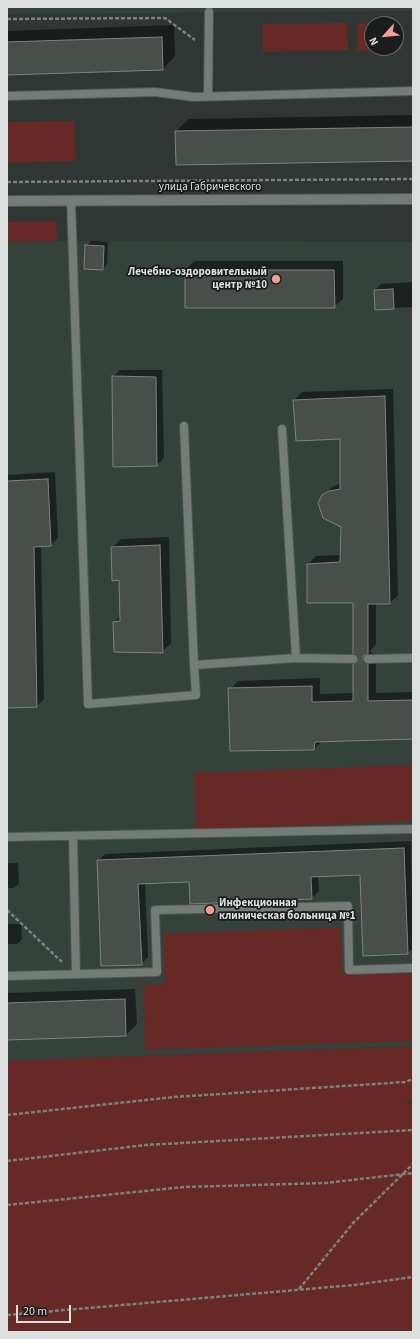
<!DOCTYPE html>
<html>
<head>
<meta charset="utf-8">
<style>
  body { margin:0 }
  #map { position:relative; width:420px; height:1339px; overflow:hidden; background:#303633; font-family:"Source Sans 3",sans-serif }
  canvas { display:block }
  .frame { position:absolute; inset:0; border:8px solid #dbdfdd; pointer-events:none }
  .north { position:absolute; left:364px; top:16px; width:40px; height:40px; box-sizing:border-box; background:#1a1d1b; border:1px solid #676b69; border-radius:50%; rotate:243deg; font-size:11px; font-weight:700; line-height:16px; text-align:center; color:#dbdfdd }
  .north::after { content:''; display:block; margin:auto; width:14px; height:18px; background:#f59c93; clip-path:polygon(50% 0,100% 100%,50% 72%,0 100%) }
  .scale { position:absolute; left:16px; top:1305px; width:55px; height:18px; box-sizing:border-box; border:2px solid #dbdfdd; border-top:0; padding-left:5px; font-size:12px; line-height:14px; white-space:nowrap; color:#dbdfdd; -webkit-text-stroke:3px #1a1d1b; paint-order:stroke }
</style>
</head>
<body>
<div id="map">
<canvas width="420" height="1339"></canvas>
<div class="frame"></div>
<div class="north">N</div>
<div class="scale">20 m</div>
</div>
<script>
const ctx = document.querySelector('canvas').getContext('2d');
ctx.lineJoin = 'round';
function fill(path, color) { ctx.fillStyle = color; ctx.fill(path, 'evenodd'); }
const shape = rows => new Path2D(rows.map(r => 'M' + r).join(''));
function strokePath(path, color, width, dash) { ctx.strokeStyle = color; ctx.lineWidth = width; ctx.lineCap = dash ? 'butt' : 'round'; ctx.setLineDash(dash || []); ctx.stroke(path); }
function write(font, color, halo, rows, align = 'center') {
  ctx.font = font + ' "Source Sans 3",sans-serif'; ctx.lineWidth = 3.5; ctx.setLineDash([]); ctx.textBaseline = 'middle'; ctx.strokeStyle = halo; ctx.fillStyle = color; for (const [text, x, y, turn = 0] of rows) {
    ctx.save(); ctx.translate(x, y); ctx.rotate((+turn || 0) * Math.PI / 180); ctx.textAlign = isNaN(turn) ? turn : align; if (halo) ctx.strokeText(text, 0, 0); ctx.fillText(text, 0, 0); ctx.restore();
  }
}
fill(shape([
  [7,7,413,7,413,11,7,14],
  [57,241,413,242,413,1046,7,1061,7,242]
]), '#35413b');
fill(shape([
  [347,23,348,50,263,52,263,24],
  [402,23,402,50,357,51,357,24],
  [372,24,396,24,396,48,372,48],
  [74,121,76,161,7,163,7,122],
  [56,221,57,241,7,242,7,222],
  [413,765,413,821,196,830,194,773],
  [340,927,342,974,413,972,413,1041,145,1050,143,985,165,984,163,934],
  [413,1046,413,1100,405,1104,413,1104,413,1332,7,1332,7,1061]
]), '#662925');
fill(shape([
  [174,25,175,56,163,69,7,74,7,31],
  [413,115,413,160,176,131,189,119],
  [91,241,108,242,107,264,103,269,86,246],
  [194,261,343,261,343,299,334,307,186,270],
  [413,282,413,307,376,309,375,290,381,284],
  [120,370,162,370,164,458,157,465,113,377],
  [393,389,398,595,390,603,376,603,376,644,370,651,376,656,376,693,413,692,413,738,322,741,314,749,230,689,238,681,320,678,320,694,354,693,359,660,354,602,308,564,316,556,341,555,342,526,323,496,332,487,341,483,341,438,294,400,302,392],
  [55,472,58,538,51,545,41,545,44,699,37,706,7,707,7,475],
  [169,537,171,643,162,652,114,622,121,615,120,579,112,548,121,539],
  [411,841,413,948,408,953,364,955,361,874,318,876,319,891,312,898,190,881,145,883,148,957,141,964,98,861,105,854],
  [7,863,18,863,19,883,14,888,7,888],
  [7,924,21,924,22,939,17,944,7,944],
  [135,989,137,1024,126,1035,7,1039,7,993]
]), '#0007');
const building = shape([
  [162,37,163,70,7,75,7,42,162,37],
  [413,127,413,161,176,165,175,131,413,127],
  [85,245,104,246,103,270,84,269,85,245],
  [185,270,334,270,335,308,185,308,185,270],
  [393,289,394,309,375,310,374,290,393,289],
  [112,376,156,377,157,466,113,467,112,376],
  [385,396,390,604,368,604,368,654,363,656,363,660,368,664,368,701,413,700,413,739,315,742,314,750,230,751,228,688,312,686,312,702,353,701,353,664,357,662,358,659,353,654,353,603,307,603,307,564,340,562,341,527,323,518,318,503,322,495,329,491,340,489,340,439,296,441,293,400,385,396],
  [48,479,51,546,34,547,37,707,7,708,7,481,48,479],
  [160,545,163,653,114,652,113,622,120,621,119,580,112,581,111,547,160,545],
  [404,848,408,954,363,956,360,875,311,877,312,899,190,904,189,882,138,884,142,965,101,966,97,860,404,848],
  [125,999,126,1036,7,1040,7,1003,125,999]
]);
fill(building, '#484f4b');
strokePath(building, '#7c837f', 1);
const lane = shape([
  [7,96,155,92,194,97,413,91],
  [208,96,209,12],
  [71,200,88,704,196,695,194,665],
  [184,426,194,665,296,658,353,659],
  [282,429,296,658],
  [368,659,413,658],
  [73,836,76,974],
  [7,837,413,829],
  [7,976,157,972,155,910,348,906,349,970,413,968]
]);
const street = shape([
  [7,201,413,199]
]);
strokePath(lane, '#4f5451', 10);
strokePath(street, '#4f5451', 12);
strokePath(shape([
  [7,19,165,18,195,40],
  [7,182,413,179],
  [7,910,62,962],
  [7,1115,174,1097,405,1082,413,1079],
  [7,1161,146,1145,413,1130],
  [7,1205,184,1187,325,1183,413,1173],
  [299,1289,354,1222,413,1164],
  [7,1315,354,1285,413,1277]
]), '#7c817f', 2.5, [4, 2]);
strokePath(lane, '#747c78', 8);
strokePath(street, '#747c78', 10);
for (const [x, y, r, color] of [
  [276,279,5,"#f59c93"],
  [210,910,5,"#f59c93"]
]) { const dot = new Path2D(); dot.arc(x, y, r, 0, 2 * Math.PI); ctx.fillStyle = color; ctx.fill(dot); strokePath(dot, '#1a1d1b', 1.5); }
write('11px', '#dbdfdd', '#1a1d1b', [
  ["улица Габричевского",210,188]
]);
write('bold 11px', '#dbdfdd', '#1a1d1b', [
  ["Лечебно-оздоровительный",267,273],
  ["центр №10",267,286],
  ["Инфекционная",219,904,"left"],
  ["клиническая больница №1",219,917,"left"]
], 'right');
</script>
</body>
</html>
